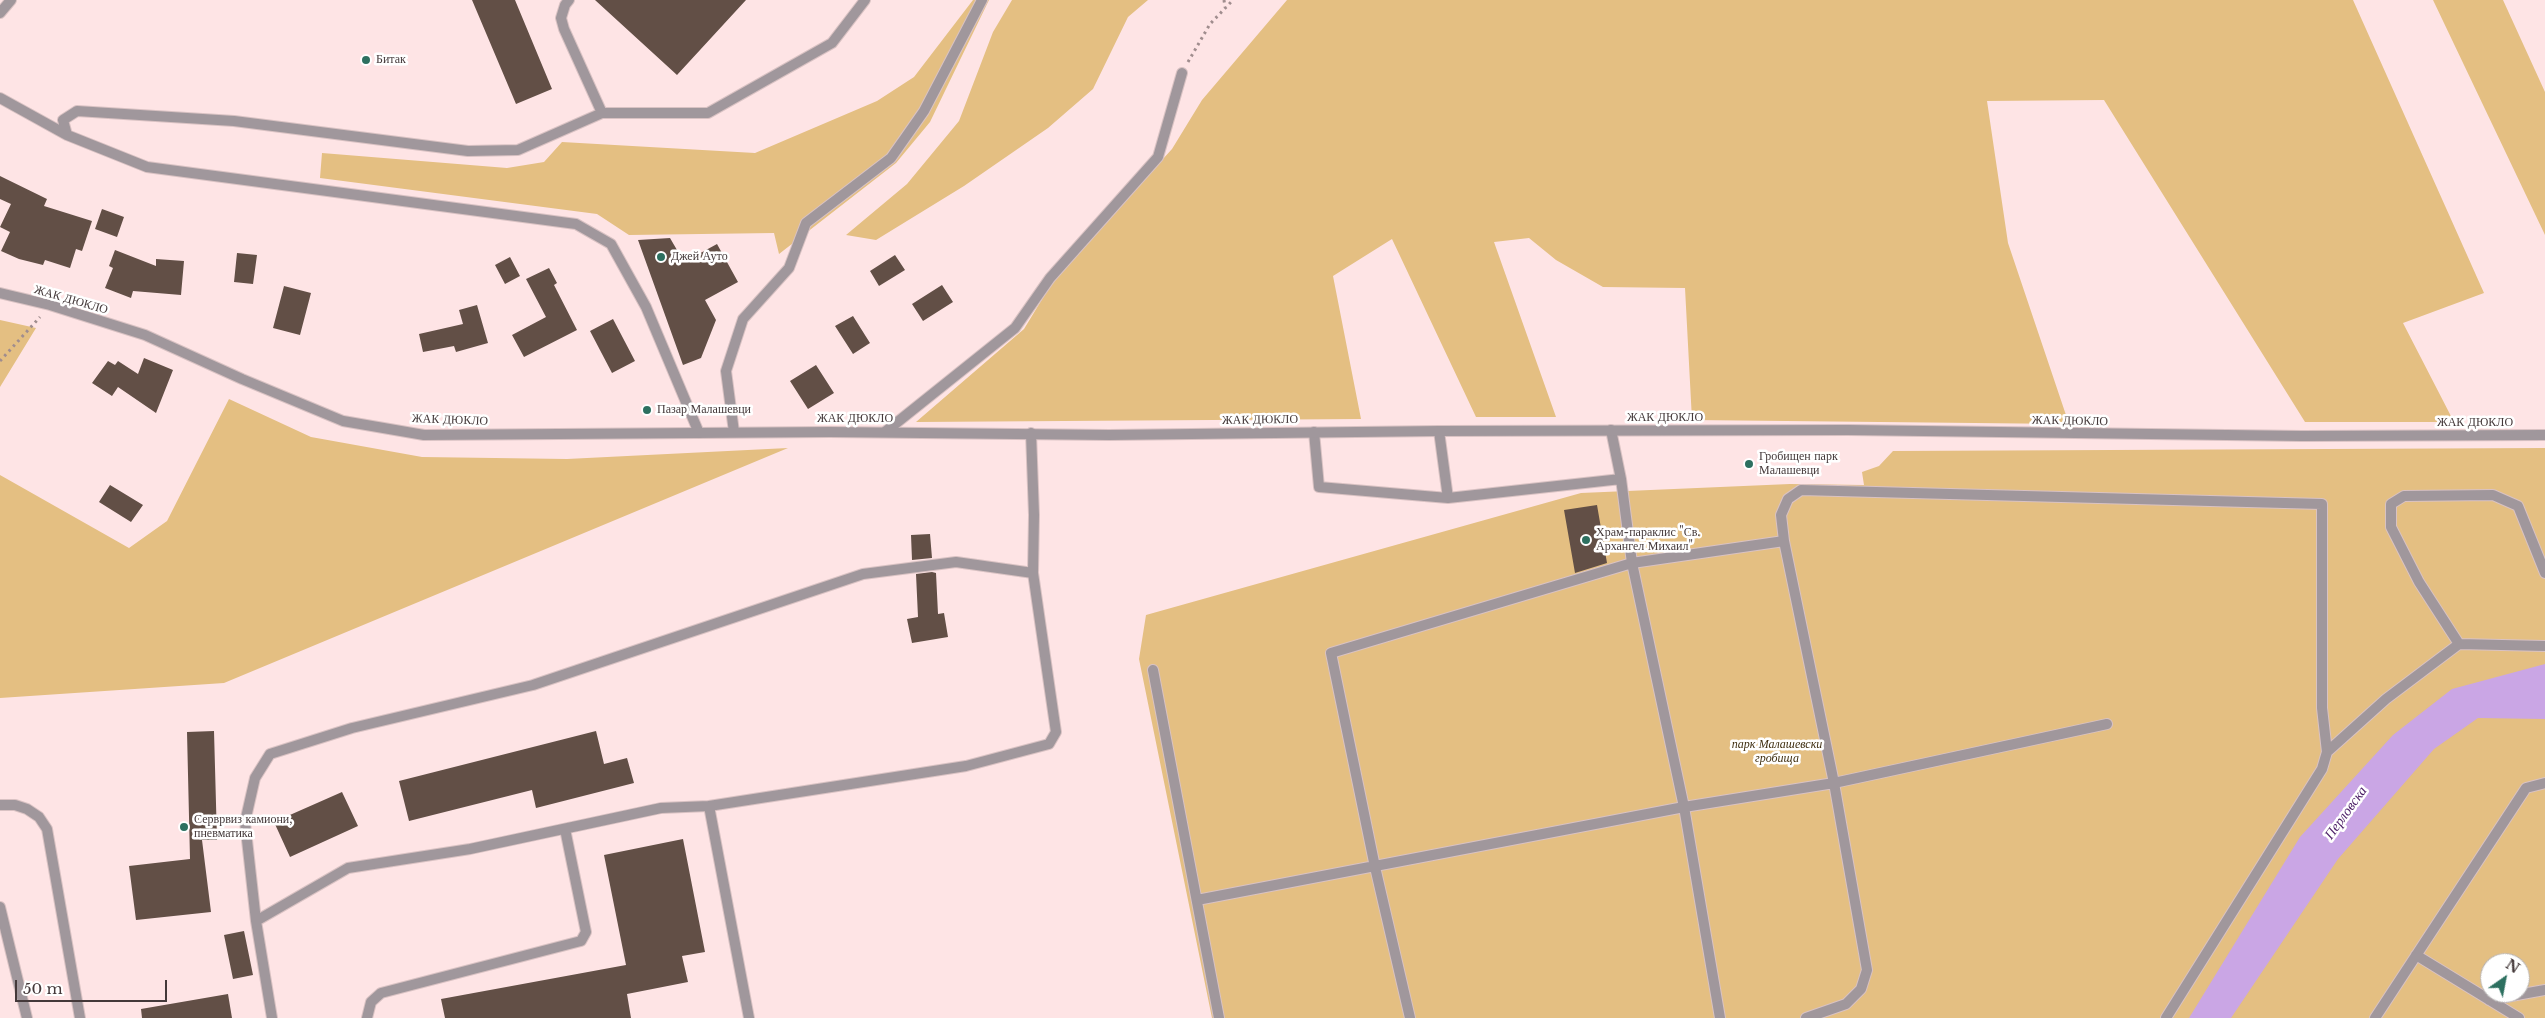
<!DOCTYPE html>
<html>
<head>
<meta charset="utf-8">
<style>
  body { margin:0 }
  #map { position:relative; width:2545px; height:1018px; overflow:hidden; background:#fee4e5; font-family:"Libre Baskerville",serif }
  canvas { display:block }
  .north { position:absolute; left:2480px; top:953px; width:50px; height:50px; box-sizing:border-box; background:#fff; border:1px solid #b4b0b0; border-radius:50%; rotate:33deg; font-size:14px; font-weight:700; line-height:20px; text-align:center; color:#44393a }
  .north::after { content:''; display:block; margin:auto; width:18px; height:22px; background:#2d7060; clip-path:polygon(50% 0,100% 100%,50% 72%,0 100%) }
  .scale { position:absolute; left:15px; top:980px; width:152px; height:22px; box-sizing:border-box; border:2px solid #44393a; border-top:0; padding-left:6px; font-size:15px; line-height:18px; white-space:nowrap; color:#44393a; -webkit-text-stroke:4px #fff; paint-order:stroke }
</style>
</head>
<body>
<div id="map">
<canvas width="2545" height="1018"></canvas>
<div class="north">N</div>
<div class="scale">50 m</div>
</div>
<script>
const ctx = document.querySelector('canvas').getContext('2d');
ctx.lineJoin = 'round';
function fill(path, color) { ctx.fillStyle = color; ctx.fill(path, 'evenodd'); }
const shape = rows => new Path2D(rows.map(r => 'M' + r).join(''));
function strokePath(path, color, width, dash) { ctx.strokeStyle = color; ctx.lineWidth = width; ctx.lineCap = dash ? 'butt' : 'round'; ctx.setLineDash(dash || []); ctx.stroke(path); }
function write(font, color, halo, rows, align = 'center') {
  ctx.font = font + ' "Libre Baskerville",serif'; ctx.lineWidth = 5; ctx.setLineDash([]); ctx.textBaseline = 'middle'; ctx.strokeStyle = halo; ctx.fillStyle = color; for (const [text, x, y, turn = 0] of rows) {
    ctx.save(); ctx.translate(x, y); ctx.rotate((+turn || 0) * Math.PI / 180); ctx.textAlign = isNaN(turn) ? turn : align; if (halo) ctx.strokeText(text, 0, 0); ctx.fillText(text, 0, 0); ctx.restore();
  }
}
fill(shape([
  [973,0,989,0,930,122,896,163,779,254,774,233,629,235,597,214,320,178,322,153,507,168,544,162,562,142,755,153,877,101,914,77],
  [1012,0,1148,0,1128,17,1093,89,1048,128,964,186,876,240,846,235,907,184,959,121,993,32],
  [1287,0,2353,0,2484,293,2403,323,2454,422,2305,422,2104,100,1987,101,2008,243,2069,424,1692,420,1685,288,1603,287,1556,260,1529,238,1494,242,1556,417,1476,417,1392,239,1333,276,1361,419,916,422,1024,329,1055,278,1172,149,1202,100],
  [2433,0,2503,0,2545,92,2545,235],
  [0,320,36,328,0,387],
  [229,399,311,437,422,457,567,459,788,448,224,683,0,698,0,475,129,548,167,521],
  [2545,448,2545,1018,1212,1018,1139,659,1146,615,1581,493,1790,484,1864,485,1862,472,1879,466,1893,451],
  [2490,963,2520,963,2520,993,2490,993]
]), '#e4bf82');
fill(shape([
  [2545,664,2545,719,2478,718,2434,749,2338,859,2231,1018,2189,1018,2300,837,2393,735,2452,689]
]), '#caa6e5');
fill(shape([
  [472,0,515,0,552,89,516,104],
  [595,0,746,0,677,75],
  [0,176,47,199,44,206,92,221,82,251,76,249,70,268,45,260,43,265,19,259,1,251,10,232,0,227,11,204,0,199],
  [102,209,124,217,117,237,95,229],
  [670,238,684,262,717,244,738,282,705,300,716,320,701,358,683,365,638,240],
  [115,250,156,266,156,259,184,261,181,295,133,291,131,298,105,288,113,268,109,266],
  [237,253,257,255,253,284,234,282],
  [895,255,905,270,879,286,870,271],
  [510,257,520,276,505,284,495,265],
  [549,268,557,283,554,285,577,330,524,357,512,335,546,317,526,279],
  [942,285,953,302,923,321,912,304],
  [284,286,311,293,300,335,273,328],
  [477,305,488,343,456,352,454,346,423,352,419,334,463,324,459,310],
  [853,316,870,343,853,354,835,326],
  [613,319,635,361,612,373,590,331],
  [144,358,173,370,156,413,118,387,112,396,92,383,108,361,115,365,118,361,138,374],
  [816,365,834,393,808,409,790,381],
  [110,485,143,505,131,522,99,502],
  [1597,505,1607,563,1575,573,1564,510],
  [930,534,932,558,912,560,911,535],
  [932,572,936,573,938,614,944,613,948,637,912,643,907,619,918,617,916,574],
  [214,731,217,840,202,840,211,912,136,920,129,866,190,859,187,732],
  [596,731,604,764,627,758,634,783,536,808,532,790,409,821,399,781],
  [342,792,358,826,290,857,274,822],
  [683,839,705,952,682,956,688,982,627,994,631,1018,445,1018,441,999,626,965,604,855],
  [244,931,253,975,233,979,224,935],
  [228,994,232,1018,142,1018,141,1009]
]), '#624f46');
const service = shape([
  [569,0,565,5,561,18,564,29,602,113],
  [0,13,11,0],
  [0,98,67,135,147,167,576,224,611,244,646,307,699,433],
  [67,135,63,120,77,111,234,121,468,151,518,150,602,113,708,113,832,43,865,0],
  [1611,430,1621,479,1632,563,1684,807,1720,1018],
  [1439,431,1448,498],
  [734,432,726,371,743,319,789,268,806,223,891,158,924,111,982,0],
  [885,432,1015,328,1050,278,1158,157,1182,73],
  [1314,432,1319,487,1448,498,1621,479],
  [2459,644,2419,582,2391,527,2391,504,2404,496,2493,495,2518,506,2545,573],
  [1153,670,1219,1018],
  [2327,752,2386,699,2459,644,2545,646],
  [0,805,15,805,27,809,39,817,47,829,80,1018],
  [709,806,749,1018],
  [1197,900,1684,807,1834,783,2107,724],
  [0,907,27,1018],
  [256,921,348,868,470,849,661,808,709,806,966,766,1049,744,1056,732,1033,573,1034,515,1031,433],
  [2416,955,2519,1018],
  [2489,1000,2545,990],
  [272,1018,256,921,245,822,255,778,270,754,352,728,533,685,863,574,956,562,1033,573],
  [367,1018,371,1002,381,993,581,941,586,932,565,829],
  [1410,1018,1375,867,1331,653,1632,563,1784,541],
  [1806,1018,1846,1004,1861,989,1867,970,1834,783,1784,541,1781,515,1788,499,1801,490,2322,504,2322,708,2327,752,2322,769,2166,1018],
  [2375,1018,2526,788,2545,783]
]);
const tertiary = shape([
  [0,293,50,305,145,335,242,379,343,421,424,435,829,432,1109,435,1439,431,1848,430,2302,436,2545,435]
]);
strokePath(service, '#d9c2c3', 12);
strokePath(tertiary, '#d9c2c3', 12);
strokePath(shape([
  [1224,0,1225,7],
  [1188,62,1210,24,1233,0],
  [0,361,40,317]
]), '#a08d8e', 3, [2.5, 4]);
strokePath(service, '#a0979c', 10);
strokePath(tertiary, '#a0979c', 10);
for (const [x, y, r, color] of [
  [366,60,5,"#2d7060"],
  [661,257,5,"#2d7060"],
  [647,410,5,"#2d7060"],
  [1749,464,5,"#2d7060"],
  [1586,540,5,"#2d7060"],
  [184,827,5,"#2d7060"]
]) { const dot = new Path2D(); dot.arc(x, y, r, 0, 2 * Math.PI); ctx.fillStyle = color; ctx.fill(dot); strokePath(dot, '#fff', 2); }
write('12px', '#44393a', '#fff', [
  ["Битак",376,60],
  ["Джей Ауто",671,257],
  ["Пазар Малашевци",657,410],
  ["Гробищен парк",1759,457],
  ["Малашевци",1759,471],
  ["Храм-параклис \"Св.",1596,533],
  ["Архангел Михаил\"",1596,547],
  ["Серврвиз камиони,",194,820],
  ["пневматика",194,834]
], 'left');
write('12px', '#44393a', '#fff', [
  ["ЖАК ДЮКЛО",71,300,16],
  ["ЖАК ДЮКЛО",1665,418],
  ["ЖАК ДЮКЛО",855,419],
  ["ЖАК ДЮКЛО",450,420,2],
  ["ЖАК ДЮКЛО",1260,420,-1],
  ["ЖАК ДЮКЛО",2070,421,1],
  ["ЖАК ДЮКЛО",2475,423]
]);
write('italic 12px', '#413012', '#fff', [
  ["парк Малашевски",1777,745],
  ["гробища",1777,759]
]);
write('italic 14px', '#4a1c65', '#fff', [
  ["Перловска",2346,813,-54]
]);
</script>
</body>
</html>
